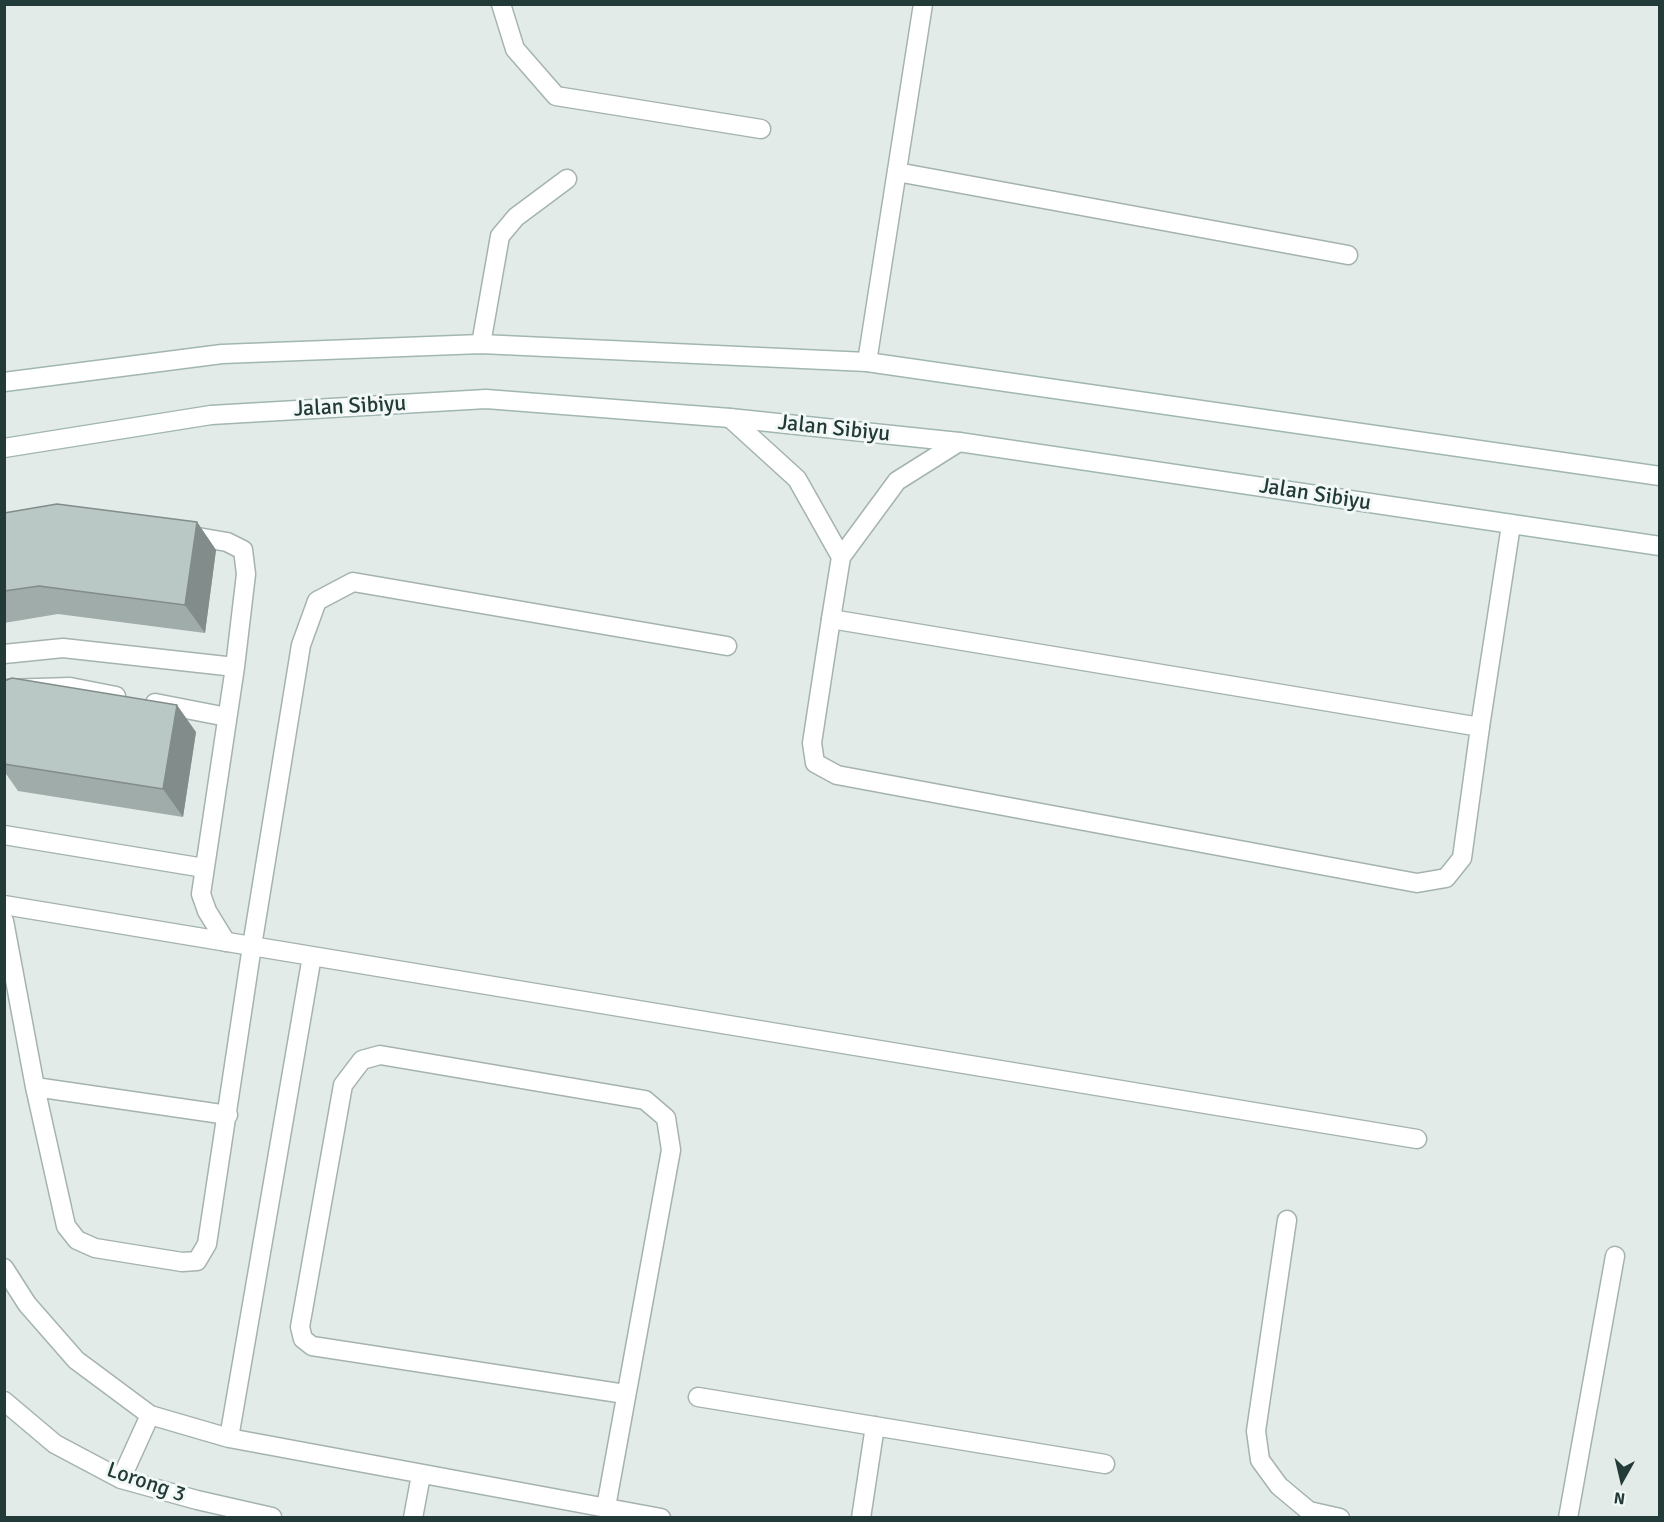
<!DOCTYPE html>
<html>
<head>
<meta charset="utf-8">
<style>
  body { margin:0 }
  #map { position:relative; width:1664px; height:1522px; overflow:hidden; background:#e2ebe8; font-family:Signika,sans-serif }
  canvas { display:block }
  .frame { position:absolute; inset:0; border:6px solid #233b38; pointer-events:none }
  .north { position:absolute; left:1592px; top:1450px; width:60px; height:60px; -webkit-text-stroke:4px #f2f8f6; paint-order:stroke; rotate:188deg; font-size:16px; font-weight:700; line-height:24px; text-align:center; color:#233b38 }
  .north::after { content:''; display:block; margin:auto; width:21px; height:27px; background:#233b38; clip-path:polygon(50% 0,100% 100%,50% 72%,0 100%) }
</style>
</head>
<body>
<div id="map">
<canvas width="1664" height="1522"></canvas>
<div class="frame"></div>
<div class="north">N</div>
</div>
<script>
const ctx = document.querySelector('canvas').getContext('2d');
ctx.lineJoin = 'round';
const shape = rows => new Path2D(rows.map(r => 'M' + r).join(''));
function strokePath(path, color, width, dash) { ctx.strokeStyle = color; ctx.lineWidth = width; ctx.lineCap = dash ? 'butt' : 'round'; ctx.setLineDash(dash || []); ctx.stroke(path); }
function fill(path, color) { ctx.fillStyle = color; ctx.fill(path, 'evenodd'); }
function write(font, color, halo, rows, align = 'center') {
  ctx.font = font + ' Signika,sans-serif'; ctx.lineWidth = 6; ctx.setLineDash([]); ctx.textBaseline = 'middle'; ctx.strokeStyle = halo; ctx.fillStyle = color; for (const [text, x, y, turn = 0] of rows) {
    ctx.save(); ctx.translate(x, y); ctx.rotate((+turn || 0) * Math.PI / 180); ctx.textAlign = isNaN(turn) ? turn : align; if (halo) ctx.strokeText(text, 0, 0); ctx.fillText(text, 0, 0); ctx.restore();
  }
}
const service = shape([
  [501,4,515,49,556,96,761,129],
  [481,344,500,236,516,217,567,179],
  [186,535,227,542,243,550,246,574,235,667,201,894,207,911,226,942],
  [831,619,812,743,815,763,837,775,1417,883,1446,878,1462,858,1480,727],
  [4,654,63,648,235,667],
  [4,689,70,687,116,696],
  [155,703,227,717],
  [4,835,204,868],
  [4,921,35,1087,66,1226,77,1240,95,1248,182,1262,197,1261,207,1244,252,946],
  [35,1087,228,1115],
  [4,1401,55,1444,121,1479,197,1500,272,1517],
  [121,1479,150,1415],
  [606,1507,671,1150,666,1118,645,1100,380,1055,362,1060,343,1085,300,1327,303,1339,312,1346,625,1394]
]);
const minor = shape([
  [897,172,1348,255],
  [867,362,923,4],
  [730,418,797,479,841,557],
  [959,442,897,481,841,557,831,619,1480,727,1511,525],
  [4,905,1417,1139],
  [252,946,301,645,317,601,353,582,727,646],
  [1287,1220,1256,1431,1260,1460,1279,1486,1309,1511,1340,1518],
  [4,1268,27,1304,76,1360,150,1415,229,1438,661,1518],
  [698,1397,1105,1464],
  [229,1438,312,956],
  [413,1518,421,1475],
  [861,1518,875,1426],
  [1568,1518,1615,1256]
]);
const secondary = shape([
  [4,382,222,354,481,344,867,362,1660,476],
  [4,448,211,415,486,399,730,418,959,442,1660,546]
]);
strokePath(service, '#a5b3b0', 21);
strokePath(minor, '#a5b3b0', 21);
strokePath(secondary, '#a1b6b2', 21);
strokePath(service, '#fff', 18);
strokePath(minor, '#fff', 18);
strokePath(secondary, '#fff', 18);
fill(shape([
  [4,513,197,522,216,550,205,633,58,614,4,623],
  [4,681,196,732,183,817,18,791,4,771]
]), '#a0aca9');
fill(shape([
  [197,522,216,550,205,633,185,605],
  [177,705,196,732,183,817,163,789]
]), '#828c8a');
const building = shape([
  [57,504,197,522,185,605,39,586,4,591,4,513,57,504],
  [12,678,177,705,163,789,4,764,4,681,12,678]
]);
fill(building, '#bac8c5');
strokePath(building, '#828c8a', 1.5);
write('22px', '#233b38', '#f2f8f6', [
  ["Jalan Sibiyu",350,407,-3],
  ["Jalan Sibiyu",834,429,6],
  ["Jalan Sibiyu",1315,495,9],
  ["Lorong 3",146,1483,19]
]);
</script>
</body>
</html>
